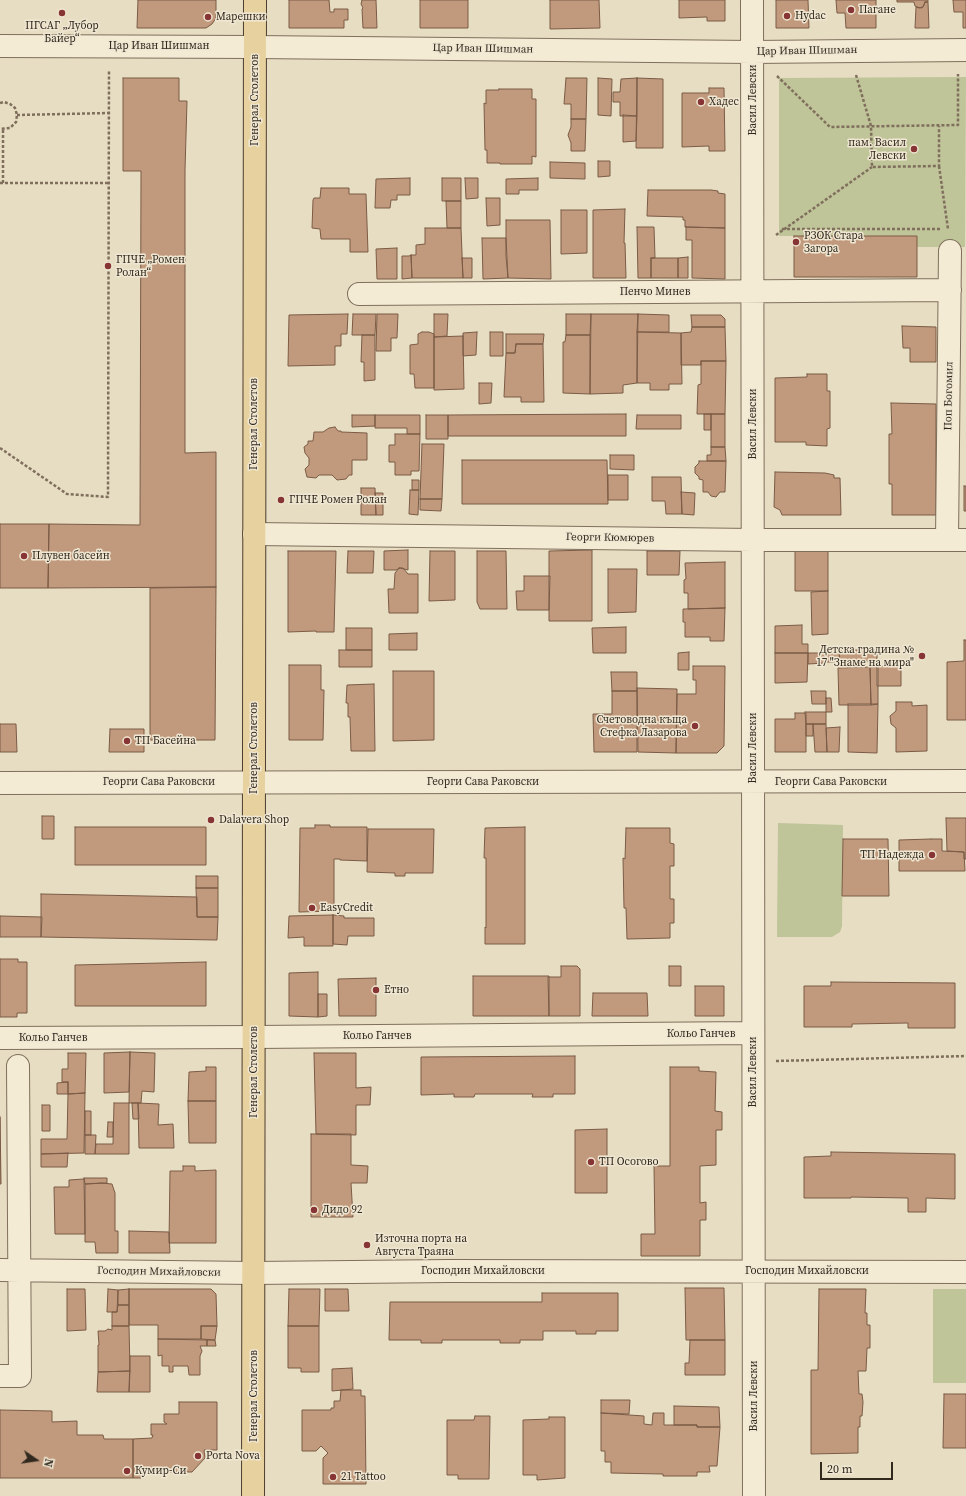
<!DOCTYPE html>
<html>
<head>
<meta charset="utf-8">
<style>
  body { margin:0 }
  #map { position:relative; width:966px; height:1496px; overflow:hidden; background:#e7ddc3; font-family:"Source Serif 4",serif }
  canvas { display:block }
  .north { position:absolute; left:16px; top:1440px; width:40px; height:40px; -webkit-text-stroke:3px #f0e7d2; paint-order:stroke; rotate:103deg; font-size:11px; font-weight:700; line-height:16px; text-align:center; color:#31281e }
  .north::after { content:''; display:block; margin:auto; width:14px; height:18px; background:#31281e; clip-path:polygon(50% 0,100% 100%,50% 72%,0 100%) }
  .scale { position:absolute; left:820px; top:1462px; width:73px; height:18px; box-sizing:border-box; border:2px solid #31281e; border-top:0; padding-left:5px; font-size:12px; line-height:14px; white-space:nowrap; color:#31281e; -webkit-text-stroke:3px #f0e7d2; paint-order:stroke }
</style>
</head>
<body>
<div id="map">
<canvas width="966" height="1496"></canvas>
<div class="north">N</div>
<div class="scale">20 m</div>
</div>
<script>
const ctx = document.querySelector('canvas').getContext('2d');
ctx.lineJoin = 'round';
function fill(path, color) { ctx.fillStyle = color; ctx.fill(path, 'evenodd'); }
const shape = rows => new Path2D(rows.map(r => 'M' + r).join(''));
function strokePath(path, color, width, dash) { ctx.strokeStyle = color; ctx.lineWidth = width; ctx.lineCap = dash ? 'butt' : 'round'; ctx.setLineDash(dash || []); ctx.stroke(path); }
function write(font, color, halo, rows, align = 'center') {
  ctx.font = font + ' "Source Serif 4",serif'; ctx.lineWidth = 3; ctx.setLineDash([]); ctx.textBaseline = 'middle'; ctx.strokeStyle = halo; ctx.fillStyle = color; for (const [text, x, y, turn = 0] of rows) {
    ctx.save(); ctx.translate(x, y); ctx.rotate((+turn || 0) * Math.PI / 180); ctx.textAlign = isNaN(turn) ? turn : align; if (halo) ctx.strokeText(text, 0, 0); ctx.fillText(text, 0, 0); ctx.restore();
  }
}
fill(shape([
  [966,77,965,247,917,247,917,236,779,236,779,78],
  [778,823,843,825,842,926,840,932,832,937,777,937],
  [933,1289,966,1289,966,1383,933,1383]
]), '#bfc499');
const building = shape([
  [138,0,216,0,216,18,212,24,206,28,137,28,138,0],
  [289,0,329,0,330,12,334,12,334,9,348,9,348,20,344,20,344,28,289,28,289,0],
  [362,0,376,0,377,28,363,28,362,9,363,8,361,4,362,0],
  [420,0,468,0,468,28,420,28,420,0],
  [550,0,599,0,600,28,550,29,550,0],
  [679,0,725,0,725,21,707,21,707,17,679,18,679,0],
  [776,0,808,0,809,28,776,28,776,0],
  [836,0,876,0,876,28,846,28,845,13,837,13,836,0],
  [897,0,928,0,928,2,925,2,923,7,919,8,915,6,914,2,897,2,897,0],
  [953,0,966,0,966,28,963,28,963,12,954,12,953,0],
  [925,2,928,2,929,28,915,28,916,7,922,8,924,5,925,2],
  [123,78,179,78,179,101,187,101,185,170,185,453,216,452,216,587,48,588,49,524,140,525,141,171,123,171,123,78],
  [566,78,587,78,586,119,571,119,571,104,564,104,566,78],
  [598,78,612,79,611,116,598,115,598,78],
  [637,78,663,79,663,148,636,148,637,78],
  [637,78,637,116,620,116,620,102,613,102,613,92,620,92,621,79,637,78],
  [709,88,724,88,725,151,709,151,709,146,682,147,682,93,709,93,709,88],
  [499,89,532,89,532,99,536,99,536,157,532,156,532,164,500,164,500,163,487,163,487,150,485,150,484,103,486,104,486,90,499,90,499,89],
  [623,115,637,116,636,141,623,142,623,115],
  [571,119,586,119,585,151,571,151,571,143,568,135,571,127,571,119],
  [598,161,610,161,610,176,598,177,598,161],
  [550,162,585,163,585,179,550,178,550,162],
  [410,178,410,195,397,195,397,200,391,200,390,208,375,208,376,179,410,178],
  [442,178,461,178,461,201,442,201,442,178],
  [465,178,478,178,478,198,466,199,465,178],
  [538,178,538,190,519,190,519,194,506,194,506,179,538,178],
  [321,188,349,188,349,194,366,194,368,252,350,252,350,239,321,239,320,229,312,228,313,200,314,198,320,198,321,188],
  [648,190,711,190,718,191,718,193,725,194,725,228,685,227,685,220,683,220,683,217,647,216,648,190],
  [486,198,500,198,500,225,487,226,486,198],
  [446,201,461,201,461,228,447,228,446,201],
  [625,209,624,243,625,243,626,278,593,278,593,210,625,209],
  [561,210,587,210,587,253,561,254,561,210],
  [506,220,550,220,551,279,508,278,506,256,506,220],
  [637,227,654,227,655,258,651,258,651,278,638,278,637,227],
  [686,227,725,228,725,279,692,278,692,240,686,240,686,227],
  [425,228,461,228,463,278,412,278,411,255,416,255,416,245,425,244,425,228],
  [794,236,917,236,917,277,794,277,794,236],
  [482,238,506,238,508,278,483,279,482,238],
  [397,248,397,279,377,279,376,249,397,248],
  [411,255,412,278,402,279,402,256,409,256,411,255],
  [688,257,688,278,678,278,678,258,688,257],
  [462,258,472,258,472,278,463,278,462,258],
  [651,258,678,258,678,278,651,278,651,258],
  [348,314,347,334,341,334,341,346,335,346,335,365,288,366,289,315,348,314],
  [353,314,376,314,375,335,352,335,353,314],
  [377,314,398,314,397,338,391,338,391,351,376,351,377,314],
  [434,314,448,314,447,336,434,337,434,314],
  [566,314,591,314,590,335,566,335,566,314],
  [591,314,638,314,637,383,623,385,623,393,590,394,591,314],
  [638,314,669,315,669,332,637,332,638,314],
  [691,315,721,315,725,319,725,327,692,327,691,315],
  [902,326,936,327,936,362,910,362,910,348,903,348,902,326],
  [692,327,725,327,726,361,701,361,701,365,681,365,681,333,691,332,692,327],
  [422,332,429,332,434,334,434,388,415,388,414,374,410,374,410,345,418,344,418,334,422,332],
  [477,332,476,355,463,356,463,333,477,332],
  [490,332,503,332,503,356,490,356,490,332],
  [637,332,681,333,682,384,669,384,669,390,650,390,650,383,637,383,637,332],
  [506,334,544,334,543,344,516,344,515,353,506,353,506,334],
  [362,335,375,335,375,380,364,381,364,362,361,362,362,335],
  [566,335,590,335,590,394,563,393,563,342,565,342,566,335],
  [463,336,464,389,434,390,434,337,463,336],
  [516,344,543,344,544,402,521,402,521,397,504,397,506,353,515,353,516,344],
  [701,361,726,361,725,414,697,414,698,385,701,384,701,361],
  [807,374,827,374,827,391,830,391,830,428,827,429,827,446,806,445,806,442,775,442,775,378,807,377,807,374],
  [479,383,492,383,491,403,479,404,479,383],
  [891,403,936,404,936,515,892,515,892,484,889,484,889,434,892,434,891,403],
  [626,414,626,436,448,436,448,415,626,414],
  [704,414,711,414,711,430,704,430,704,414],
  [711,414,725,414,725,447,711,447,711,414],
  [352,415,375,415,375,426,352,427,352,415],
  [375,415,420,415,420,434,407,434,407,428,375,428,375,415],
  [426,415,448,415,448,439,426,439,426,415],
  [637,415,681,415,681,429,636,429,637,415],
  [335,427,338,431,341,431,341,432,367,433,367,460,352,460,352,475,349,475,346,479,337,480,332,475,319,475,316,478,307,477,305,469,309,465,309,458,305,453,304,447,308,444,308,441,313,441,314,432,323,432,329,428,335,427],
  [395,434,420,434,419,471,411,471,411,475,395,475,395,462,389,462,389,445,395,445,395,434],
  [422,444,444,444,442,499,420,499,422,444],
  [711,447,725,447,726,461,707,461,707,455,711,455,711,447],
  [610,455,634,455,634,470,610,469,610,455],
  [462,460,607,460,608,504,462,504,462,460],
  [699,461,726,461,725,492,720,492,716,497,711,496,708,492,703,492,703,480,699,479,699,477,695,473,695,467,699,463,699,461],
  [775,472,825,473,834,475,834,478,840,478,841,515,782,515,780,510,774,507,775,472],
  [608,475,628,475,628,500,608,500,608,475],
  [652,477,681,477,682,514,666,514,665,501,652,501,652,477],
  [412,480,419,480,419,490,412,490,412,480],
  [964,486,966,486,966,511,964,511,964,486],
  [361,488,375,488,376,515,361,515,361,488],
  [410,490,419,490,418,515,409,514,410,490],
  [681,492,695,493,694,515,682,514,681,492],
  [375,493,383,493,383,515,376,515,375,493],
  [420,499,442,499,441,511,420,510,420,499],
  [0,524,49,524,48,588,0,588,0,524],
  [408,550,408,570,400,568,396,570,384,570,384,551,408,550],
  [592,550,592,621,549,621,549,551,592,550],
  [288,551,336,551,334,632,316,632,316,631,288,632,288,551],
  [348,551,374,551,373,573,347,573,348,551],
  [430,551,455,551,455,600,429,601,430,551],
  [477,551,506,551,507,609,480,609,477,602,477,551],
  [647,551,680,551,679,575,647,575,647,551],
  [795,551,828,551,828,591,795,591,795,551],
  [725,562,725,608,688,609,688,593,684,593,684,580,686,579,685,563,725,562],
  [399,568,403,568,408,574,418,574,418,613,389,613,388,589,394,589,395,573,399,568],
  [608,569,637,569,636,612,608,613,608,569],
  [524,576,550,576,549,610,517,610,516,591,524,591,524,576],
  [216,587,215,740,150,740,150,588,216,587],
  [828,591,828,634,812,635,811,592,828,591],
  [725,608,724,641,710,641,710,637,685,637,685,622,683,622,683,609,725,608],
  [802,625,802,644,808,644,808,653,775,653,775,626,802,625],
  [626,627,626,653,593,653,592,628,626,627],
  [346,628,372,628,372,650,346,650,346,628],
  [417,633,417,650,389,650,389,634,417,633],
  [964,640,966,640,966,720,947,720,947,662,964,661,964,640],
  [339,650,372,650,372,667,339,667,339,650],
  [826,650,840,650,839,662,826,662,826,650],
  [840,650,877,650,877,661,839,661,840,650],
  [689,652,689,670,678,670,678,653,689,652],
  [775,653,808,653,807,682,775,683,775,653],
  [808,653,826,653,825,663,808,664,808,653],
  [289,665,321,665,321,690,324,690,323,740,289,740,289,665],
  [693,666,725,666,724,746,717,753,676,753,677,694,696,694,696,680,693,680,693,666],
  [877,666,901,666,901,686,877,686,877,666],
  [870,667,878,667,878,704,871,705,870,667],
  [870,667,871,705,839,705,838,668,870,667],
  [393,671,434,671,434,740,393,741,393,671],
  [611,672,637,672,637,691,612,691,611,672],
  [374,684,375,751,351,751,350,717,348,717,348,703,346,703,347,685,374,684],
  [637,688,677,689,676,753,638,752,637,688],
  [612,691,637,691,637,752,594,752,593,714,612,714,612,691],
  [811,691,826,691,826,704,812,704,811,691],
  [826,698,831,698,832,712,826,712,826,698],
  [896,702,912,702,912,706,927,705,927,751,896,752,896,728,891,724,890,716,896,711,896,702],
  [848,704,878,704,877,753,848,752,848,704],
  [805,712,826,712,826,724,806,724,805,712],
  [795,713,806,713,806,752,775,752,775,719,795,719,795,713],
  [0,724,16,724,17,752,0,752,0,724],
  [806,724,813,724,813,736,806,736,806,724],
  [813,724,826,724,827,752,815,752,813,724],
  [840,727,839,752,827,752,826,728,840,727],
  [110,729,144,729,144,752,109,752,110,729],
  [42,816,54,816,54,839,42,839,42,816],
  [946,818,966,818,966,859,964,859,964,852,947,851,946,818],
  [315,825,330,825,330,827,367,827,367,861,340,860,340,859,334,859,334,911,299,912,300,828,315,828,315,825],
  [75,827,206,827,206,865,75,865,75,827],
  [525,827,525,944,485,944,485,927,486,928,486,858,484,858,485,828,525,827],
  [626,828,670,828,670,843,674,844,674,866,670,866,670,899,674,899,674,923,670,923,670,938,627,939,626,908,624,908,623,858,625,859,626,828],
  [368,829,434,829,433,873,405,873,405,876,395,876,395,873,367,872,368,829],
  [843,839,888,839,889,896,842,896,843,839],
  [931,839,942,839,942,851,964,852,965,871,899,871,899,840,931,839],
  [196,876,218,876,218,888,196,888,196,876],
  [196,888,218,888,218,917,197,917,196,888],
  [41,894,197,897,197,917,218,917,217,940,41,937,41,894],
  [333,915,344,916,344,918,374,918,374,936,348,936,347,945,333,944,333,915],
  [333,915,333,946,304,946,304,937,288,938,289,916,333,915],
  [0,916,42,917,41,937,0,937,0,916],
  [0,959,18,959,18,962,27,962,27,1013,17,1013,17,1017,0,1017,0,959],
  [206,962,206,1006,75,1006,75,965,206,962],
  [561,966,577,966,580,969,580,1016,549,1016,548,977,561,977,561,966],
  [669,966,681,966,681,986,669,986,669,966],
  [318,972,318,1017,289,1016,289,973,318,972],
  [473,976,549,976,549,1016,473,1016,473,976],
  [376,978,376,1016,339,1016,338,979,376,978],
  [831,982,955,983,955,1028,908,1028,908,1023,852,1024,852,1027,804,1027,804,986,831,986,831,982],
  [695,986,724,986,724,1016,695,1016,695,986],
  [593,993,647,993,648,1016,592,1016,593,993],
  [318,994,327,994,327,1016,318,1017,318,994],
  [130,1052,129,1092,104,1093,104,1053,130,1052],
  [130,1052,155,1053,154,1092,142,1091,141,1103,129,1103,130,1052],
  [68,1053,86,1053,85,1093,68,1094,68,1082,62,1082,62,1069,68,1069,68,1053],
  [314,1053,356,1053,356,1088,371,1087,370,1105,356,1105,356,1135,316,1134,314,1053],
  [575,1056,575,1094,553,1094,553,1097,532,1097,533,1094,475,1094,474,1097,454,1097,454,1094,421,1095,421,1057,575,1056],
  [206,1067,216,1067,216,1101,188,1101,189,1072,206,1071,206,1067],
  [670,1067,699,1067,699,1071,716,1072,715,1111,722,1112,722,1130,716,1130,716,1165,700,1166,700,1203,706,1202,706,1220,700,1220,700,1256,641,1256,641,1234,655,1234,654,1166,670,1166,670,1067],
  [68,1082,68,1094,57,1094,57,1083,68,1082],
  [85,1093,84,1153,41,1154,41,1139,67,1139,68,1094,85,1093],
  [188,1101,216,1101,216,1143,189,1143,188,1101],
  [114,1103,129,1103,129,1154,95,1154,96,1144,113,1144,114,1103],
  [132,1103,138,1103,139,1119,133,1119,132,1103],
  [138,1103,159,1104,158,1125,173,1124,174,1148,139,1148,138,1103],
  [42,1105,50,1105,50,1131,42,1131,42,1105],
  [85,1111,91,1111,91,1135,85,1135,85,1111],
  [0,1117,1,1184,0,1184,0,1117],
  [108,1122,113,1122,113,1137,107,1137,108,1122],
  [607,1129,607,1193,575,1193,575,1130,607,1129],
  [311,1134,351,1134,351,1165,368,1166,367,1183,351,1183,353,1217,311,1217,311,1134],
  [85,1135,96,1135,95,1154,85,1154,85,1135],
  [831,1152,955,1154,955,1199,926,1198,926,1212,908,1212,908,1198,851,1197,851,1198,804,1198,804,1157,831,1156,831,1152],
  [68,1153,67,1167,41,1167,41,1154,68,1153],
  [183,1166,195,1166,195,1171,216,1170,216,1243,169,1243,170,1171,183,1171,183,1166],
  [84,1178,107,1178,107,1183,85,1184,84,1178],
  [84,1179,85,1234,55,1234,54,1187,69,1187,69,1180,84,1179],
  [101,1183,112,1184,115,1193,115,1231,118,1231,118,1253,96,1253,95,1242,85,1242,85,1184,101,1183],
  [129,1231,169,1232,170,1253,129,1253,129,1231],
  [685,1288,724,1288,725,1340,686,1340,685,1288],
  [67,1289,85,1289,86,1330,67,1331,67,1289],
  [108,1289,118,1290,117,1312,107,1312,108,1289],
  [129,1289,211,1289,216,1294,217,1326,201,1326,201,1339,158,1339,158,1325,129,1325,129,1289],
  [129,1289,129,1305,118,1305,118,1290,129,1289],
  [289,1289,320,1289,319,1326,288,1326,289,1289],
  [325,1289,348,1289,349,1311,325,1311,325,1289],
  [819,1289,866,1289,865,1313,867,1313,867,1325,870,1325,870,1348,867,1348,866,1371,858,1371,859,1394,862,1394,863,1402,862,1416,860,1416,860,1427,858,1427,858,1453,811,1454,811,1370,818,1370,819,1289],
  [542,1293,618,1293,618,1331,596,1331,596,1334,576,1334,576,1331,543,1331,543,1340,520,1340,520,1343,500,1343,500,1340,442,1340,442,1343,421,1343,421,1340,389,1340,390,1302,542,1302,542,1293],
  [118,1305,129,1305,129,1326,112,1326,112,1312,117,1312,118,1305],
  [112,1326,129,1326,130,1371,98,1372,98,1345,99,1345,98,1331,105,1331,108,1329,112,1330,112,1326],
  [201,1326,217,1326,215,1340,201,1339,201,1326],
  [288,1326,319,1326,319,1372,301,1372,301,1368,288,1368,288,1326],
  [158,1339,207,1340,207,1346,200,1346,202,1351,200,1356,200,1375,189,1375,188,1366,173,1366,173,1372,169,1372,169,1366,162,1366,162,1355,158,1356,158,1339],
  [207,1340,215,1340,216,1346,207,1346,207,1340],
  [690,1340,725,1340,725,1375,685,1375,685,1363,689,1363,690,1340],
  [130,1356,150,1356,150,1392,129,1392,130,1356],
  [352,1368,353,1389,332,1391,332,1369,352,1368],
  [130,1371,129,1392,97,1392,98,1372,130,1371],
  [341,1390,361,1390,361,1396,365,1396,366,1484,323,1484,323,1458,328,1453,321,1446,316,1451,302,1451,302,1410,331,1410,331,1408,334,1408,334,1401,340,1401,341,1390],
  [944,1394,966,1394,966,1448,943,1448,944,1394],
  [601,1400,630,1400,629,1414,601,1413,601,1400],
  [179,1402,217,1402,217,1450,204,1450,205,1458,192,1472,141,1472,141,1478,133,1478,133,1439,152,1438,153,1435,151,1435,151,1424,167,1424,164,1422,164,1414,179,1414,179,1402],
  [674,1406,719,1407,720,1427,697,1427,697,1425,674,1425,674,1406],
  [0,1410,52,1411,52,1422,77,1421,77,1435,103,1435,104,1439,133,1439,133,1478,0,1478,0,1410],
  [601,1413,644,1416,644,1424,652,1425,653,1413,664,1413,664,1425,697,1425,697,1427,720,1427,717,1466,709,1466,710,1472,697,1472,697,1476,663,1476,663,1474,611,1473,611,1462,605,1462,605,1451,601,1451,601,1413],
  [475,1416,490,1416,489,1479,458,1479,458,1475,447,1475,447,1420,474,1420,475,1416],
  [549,1417,565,1417,565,1478,537,1480,537,1475,523,1475,523,1420,549,1419,549,1417]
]);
fill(building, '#c19a7e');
strokePath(building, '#7b5b45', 1);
const minor = shape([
  [752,0,754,1496],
  [0,46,255,47,752,52,966,50],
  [359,294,950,290],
  [254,534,753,540,966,540],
  [947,540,950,251],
  [0,783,966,781],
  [0,1038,254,1037,753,1033],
  [0,1270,253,1273,450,1271,966,1272],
  [0,1376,20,1376,18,1066]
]);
const major = shape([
  [253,1496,255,0]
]);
strokePath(minor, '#7f6f5c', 24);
strokePath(major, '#4e3e30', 24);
strokePath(shape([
  [856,75,871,126,872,167,939,166,939,126],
  [777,76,830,127,958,125,958,74],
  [0,103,4,102,10,104,15,108,17,115,16,122,10,128,0,129],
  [17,115,109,113],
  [3,130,3,183],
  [939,166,948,229],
  [0,183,109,183],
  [782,229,940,229],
  [776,235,872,167],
  [0,448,67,494,108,497,109,70],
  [776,1061,966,1056]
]), '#7f6f5c', 2.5, [3, 2]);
strokePath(minor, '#f4ebd5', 22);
strokePath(major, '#e6d19f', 22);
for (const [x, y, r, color] of [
  [851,10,4,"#873434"],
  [62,13,4,"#873434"],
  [787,16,4,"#873434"],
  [208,17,4,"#873434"],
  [701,102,4,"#873434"],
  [914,149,4,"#873434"],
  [796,242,4,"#873434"],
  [108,266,4,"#873434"],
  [281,500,4,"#873434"],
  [24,556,4,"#873434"],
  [922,656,4,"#873434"],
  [695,726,4,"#873434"],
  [127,741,4,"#873434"],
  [211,820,4,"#873434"],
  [932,855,4,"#873434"],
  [312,908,4,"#873434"],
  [376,990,4,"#873434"],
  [591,1162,4,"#873434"],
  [314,1210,4,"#873434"],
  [367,1245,4,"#873434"],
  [198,1456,4,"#873434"],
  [127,1471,4,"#873434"],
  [333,1477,4,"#873434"]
]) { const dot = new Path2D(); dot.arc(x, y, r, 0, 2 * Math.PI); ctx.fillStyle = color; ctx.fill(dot); strokePath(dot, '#f0e7d2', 1.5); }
write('11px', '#31281e', '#f0e7d2', [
  ["Пагане",859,10],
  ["Hydac",795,16],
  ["Марешки",216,17],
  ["ПГСАГ „Лубор",62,26,"center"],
  ["Байер“",62,39,"center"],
  ["Хадес",709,102],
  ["пам. Васил",906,143,"right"],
  ["Левски",906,156,"right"],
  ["РЗОК Стара",804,236],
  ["Загора",804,249],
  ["ГПЧЕ „Ромен",116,260],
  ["Ролан“",116,273],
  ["ГПЧЕ Ромен Ролан",289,500],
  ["Плувен басейн",32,556],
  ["Детска градина №",914,650,"right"],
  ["17 \"Знаме на мира\"",914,663,"right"],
  ["Счетоводна къща",687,720,"right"],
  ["Стефка Лазарова",687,733,"right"],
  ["ТП Басейна",135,741],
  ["Dalavera Shop",219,820],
  ["ТП Надежда",924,855,"right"],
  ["EasyCredit",320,908],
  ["Етно",384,990],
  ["ТП Осогово",599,1162],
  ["Дидо 92",322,1210],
  ["Източна порта на",375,1239],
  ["Августа Траяна",375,1252],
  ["Porta Nova",206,1456],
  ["Кумир-Си",135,1471],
  ["21 Tattoo",341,1477]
], 'left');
write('11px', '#31281e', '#f0e7d2', [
  ["Цар Иван Шишман",159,46],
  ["Цар Иван Шишман",483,49,1],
  ["Цар Иван Шишман",807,51,-1],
  ["Генерал Столетов",255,100,-90],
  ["Васил Левски",753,100,-90],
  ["Пенчо Минев",655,292],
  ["Поп Богомил",949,396,-89],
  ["Генерал Столетов",254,424,-90],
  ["Васил Левски",753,424,-90],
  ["Георги Кюмюрев",610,538,1],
  ["Генерал Столетов",254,748,-90],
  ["Васил Левски",753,748,-90],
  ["Георги Сава Раковски",159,782],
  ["Георги Сава Раковски",483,782],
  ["Георги Сава Раковски",831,782],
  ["Кольо Ганчев",701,1034],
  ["Кольо Ганчев",377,1036],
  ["Кольо Ганчев",53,1038],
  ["Генерал Столетов",254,1072,-90],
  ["Васил Левски",753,1072,-90],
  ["Господин Михайловски",483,1271],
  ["Господин Михайловски",807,1271],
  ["Господин Михайловски",159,1272,1],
  ["Генерал Столетов",254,1396,-90],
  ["Васил Левски",754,1396,-90]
]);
</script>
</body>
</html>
